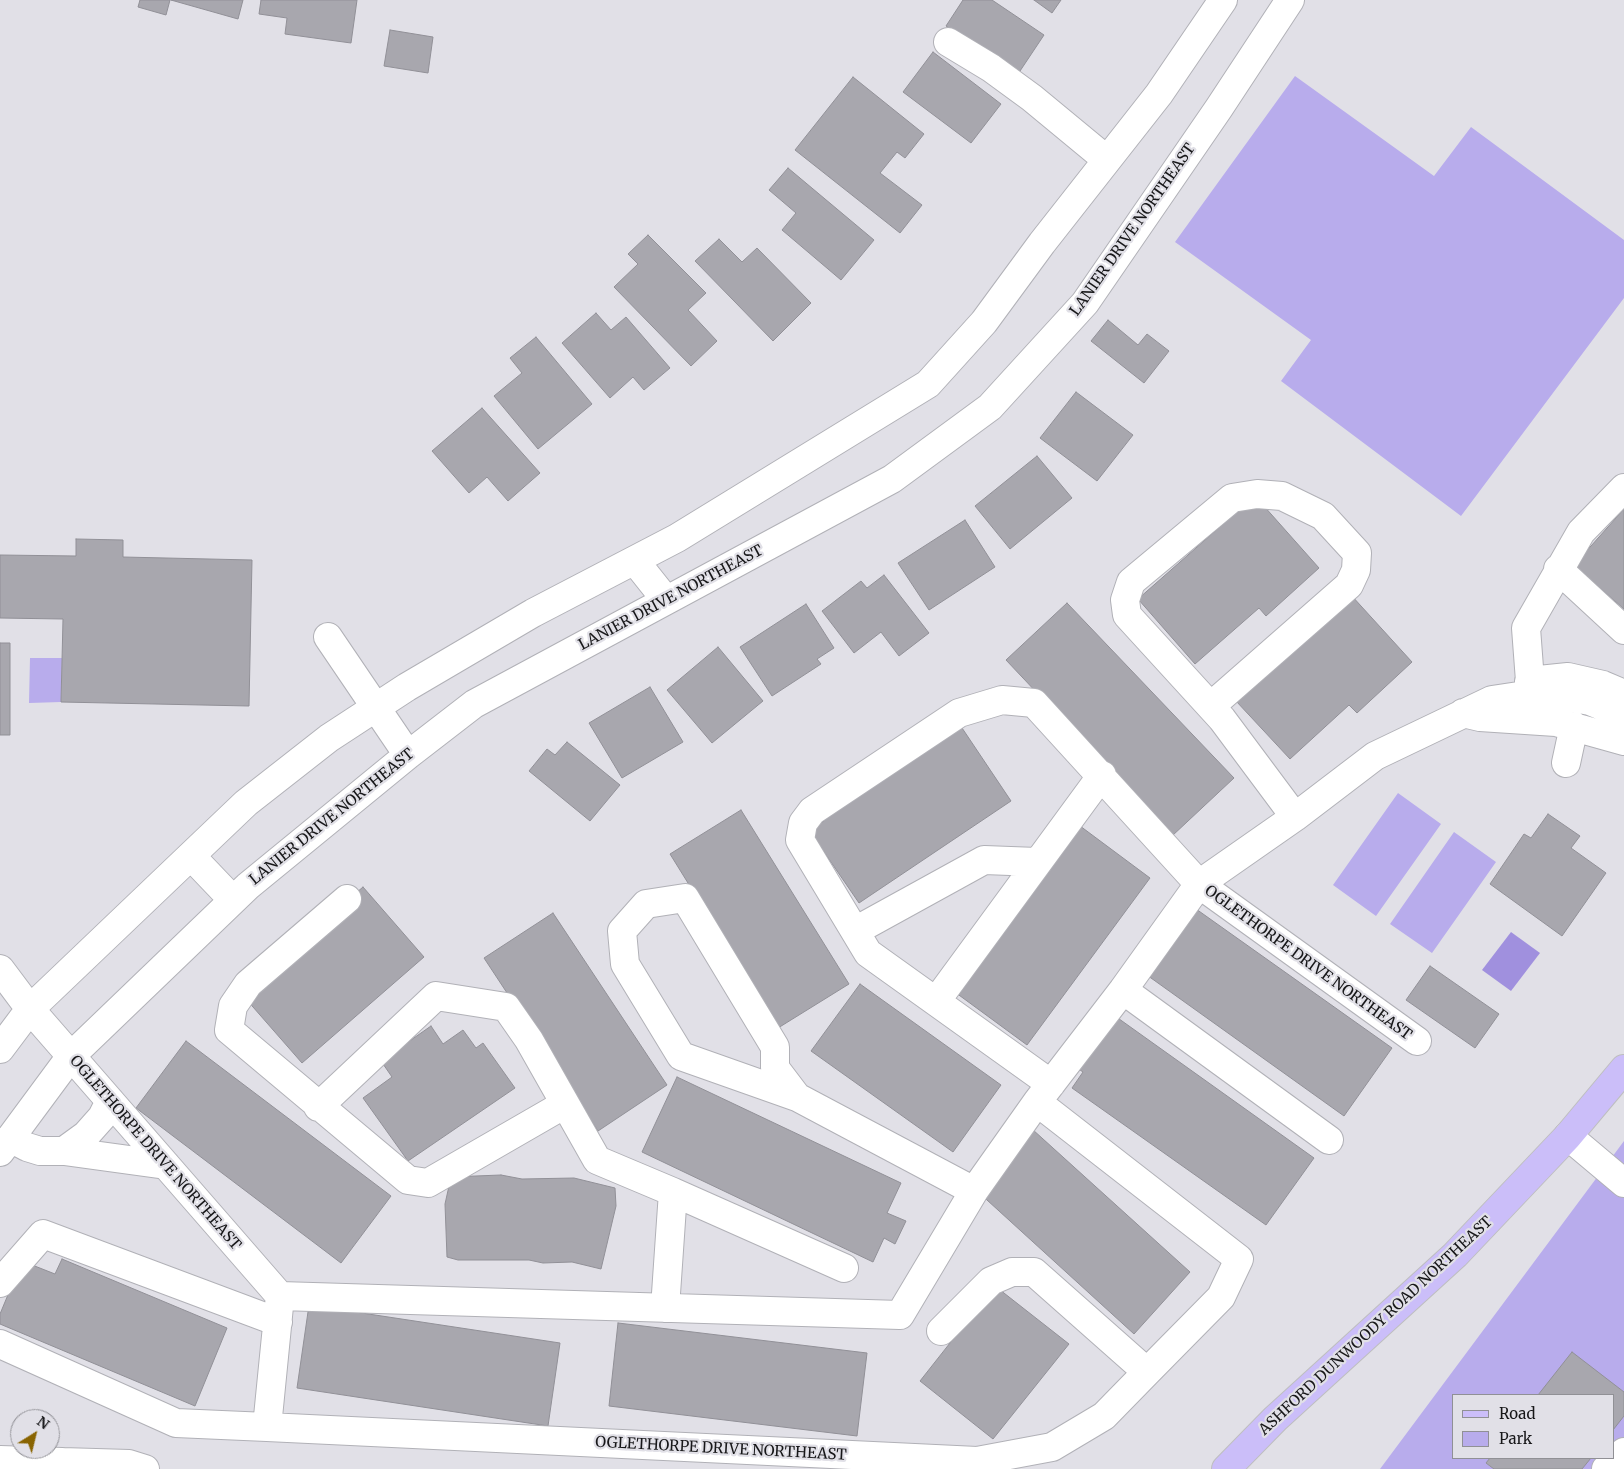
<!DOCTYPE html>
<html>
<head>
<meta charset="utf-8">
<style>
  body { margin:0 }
  #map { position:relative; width:1624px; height:1469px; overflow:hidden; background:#e1e0e7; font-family:Merriweather,serif }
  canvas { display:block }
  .legend { position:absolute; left:1452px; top:1394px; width:162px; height:65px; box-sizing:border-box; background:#e1e0e7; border:1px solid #909095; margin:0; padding:6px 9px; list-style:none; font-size:15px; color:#171719 }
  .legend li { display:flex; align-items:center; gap:10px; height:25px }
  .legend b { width:25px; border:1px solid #909095 }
  .north { position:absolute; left:10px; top:1409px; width:50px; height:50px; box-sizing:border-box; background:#e1e0e7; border:1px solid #909095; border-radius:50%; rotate:36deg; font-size:14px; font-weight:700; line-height:20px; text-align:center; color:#171719 }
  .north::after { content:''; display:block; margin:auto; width:18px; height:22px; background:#896401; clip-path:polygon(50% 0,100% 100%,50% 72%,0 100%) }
</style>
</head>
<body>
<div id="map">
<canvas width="1624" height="1469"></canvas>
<ul class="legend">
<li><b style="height:6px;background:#cbbef9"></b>Road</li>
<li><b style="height:14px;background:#b8acec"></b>Park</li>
</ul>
<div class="north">N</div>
</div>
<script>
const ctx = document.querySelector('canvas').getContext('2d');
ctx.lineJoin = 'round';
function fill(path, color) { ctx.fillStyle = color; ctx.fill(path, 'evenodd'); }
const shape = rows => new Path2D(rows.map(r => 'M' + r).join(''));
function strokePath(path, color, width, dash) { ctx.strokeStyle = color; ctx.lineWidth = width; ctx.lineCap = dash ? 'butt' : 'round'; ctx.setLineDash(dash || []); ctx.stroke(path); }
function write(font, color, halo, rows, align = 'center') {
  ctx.font = font + ' Merriweather,serif'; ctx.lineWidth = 4.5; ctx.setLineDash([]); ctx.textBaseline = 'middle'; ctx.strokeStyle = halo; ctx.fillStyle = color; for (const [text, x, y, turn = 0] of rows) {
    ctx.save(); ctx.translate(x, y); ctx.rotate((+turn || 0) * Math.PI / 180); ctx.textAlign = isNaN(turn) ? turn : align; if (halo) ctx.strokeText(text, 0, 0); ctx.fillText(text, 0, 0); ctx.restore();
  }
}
fill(shape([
  [1295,76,1434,176,1471,127,1624,240,1624,298,1461,516,1281,381,1311,340,1175,242],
  [30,658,62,658,61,702,29,703],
  [1398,793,1441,824,1376,916,1333,885],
  [1454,832,1496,862,1432,953,1390,924],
  [1624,1141,1624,1469,1380,1469],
  [1453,1395,1613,1395,1613,1458,1453,1458]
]), '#b8acec');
fill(shape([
  [1511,932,1540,953,1511,991,1482,970]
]), '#a090de');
const building = shape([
  [140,0,170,0,166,15,138,7,140,0],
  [171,0,243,0,238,19,171,0],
  [261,0,357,0,351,43,285,34,287,18,259,14,261,0],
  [963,0,992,0,1044,35,1018,74,946,26,963,0],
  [1034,0,1061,0,1052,13,1034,0],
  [390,30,433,37,428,73,384,66,390,30],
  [933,52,1001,104,971,143,903,92,933,52],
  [853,77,924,134,905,158,897,152,880,173,922,205,900,233,795,150,853,77],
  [788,168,874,240,841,280,782,230,796,213,769,190,788,168],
  [648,235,706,293,688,310,717,341,691,366,614,287,638,264,628,254,648,235],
  [719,239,742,262,757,248,811,303,773,341,695,261,719,239],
  [596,313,611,330,626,317,670,368,644,390,633,377,610,398,562,343,596,313],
  [1108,320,1138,345,1147,334,1169,351,1144,383,1091,341,1108,320],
  [536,337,592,404,538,449,494,396,522,373,510,358,536,337],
  [1076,392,1133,435,1097,481,1040,438,1076,392],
  [482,408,540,473,508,501,487,477,469,493,432,451,482,408],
  [1037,456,1072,498,1010,549,975,506,1037,456],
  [1255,496,1319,568,1266,616,1259,608,1195,664,1138,599,1255,496],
  [1624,509,1624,609,1574,565,1624,509],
  [965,520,995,567,929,610,898,563,965,520],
  [76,539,123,540,123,557,252,560,249,706,61,702,63,619,0,618,0,555,76,556,76,539],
  [884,575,929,633,899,656,881,632,854,653,822,611,861,581,867,588,884,575],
  [1351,595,1412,662,1357,713,1349,705,1290,759,1236,701,1351,595],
  [1067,603,1234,778,1172,836,1006,660,1067,603],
  [806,604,834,648,817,659,821,664,772,696,740,647,806,604],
  [0,643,10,643,10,735,0,735,0,643],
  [718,647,763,701,712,743,667,690,718,647],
  [650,687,683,742,622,778,589,723,650,687],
  [956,719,1011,801,859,903,809,830,824,821,818,813,956,719],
  [567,742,620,785,590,821,529,771,547,749,555,755,567,742],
  [741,810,849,984,778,1028,670,854,741,810],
  [1548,814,1580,836,1571,848,1606,873,1562,936,1490,884,1524,834,1531,838,1548,814],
  [1072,820,1150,878,1027,1045,948,987,1072,820],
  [363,887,424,957,302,1063,246,999,262,974,363,887],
  [1189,904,1392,1048,1344,1116,1144,973,1189,904],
  [553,913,667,1085,598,1131,484,958,553,913],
  [1430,966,1499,1014,1475,1048,1406,1000,1430,966],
  [860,984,1001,1085,953,1152,811,1051,860,984],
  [1115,1016,1314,1158,1266,1225,1072,1088,1083,1072,1070,1063,1115,1016],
  [431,1026,443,1044,463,1030,476,1048,483,1043,515,1088,408,1161,363,1098,392,1077,381,1061,431,1026],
  [186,1041,391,1196,341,1263,136,1108,186,1041],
  [677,1077,901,1183,887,1213,906,1221,895,1244,884,1238,873,1262,642,1152,677,1077],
  [1032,1129,1190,1272,1134,1334,976,1190,1032,1129],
  [501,1175,522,1179,574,1178,615,1188,616,1206,601,1269,572,1262,543,1263,529,1260,458,1260,447,1257,445,1204,451,1177,501,1175],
  [62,1259,227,1328,195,1406,0,1324,0,1314,22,1261,55,1274,62,1259],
  [995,1286,1069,1344,993,1439,920,1381,995,1286],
  [309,1305,560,1343,548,1426,297,1388,309,1305],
  [618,1323,867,1353,857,1436,609,1406,618,1323],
  [1572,1352,1624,1392,1624,1416,1613,1430,1613,1395,1538,1395,1572,1352],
  [1490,1458,1591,1458,1582,1469,1494,1469,1486,1463,1490,1458]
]);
fill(building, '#a8a7ae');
strokePath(building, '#919097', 1);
const minor = shape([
  [948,42,991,68,1032,98,1107,160],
  [635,561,666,600],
  [1558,569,1624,630],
  [328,637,408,755],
  [1529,681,1568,677,1603,685,1624,694],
  [1530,681,1526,628,1581,532,1624,488],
  [1211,706,1349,585,1356,570,1357,553,1323,516,1282,496,1257,494,1232,498,1131,582,1125,600,1127,615,1222,719,1295,817],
  [1463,713,1480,717,1556,722,1624,741],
  [1566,763,1574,726],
  [191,856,233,900],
  [347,899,248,984,233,1006,229,1030,408,1180,428,1183,565,1104],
  [855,931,984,860,1037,862],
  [0,969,30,1009,280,1296,900,1315,974,1191,1037,1102,1123,990,1199,884,1295,817,1375,756,1492,700,1525,695,1557,695,1590,701,1624,715],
  [1123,990,1329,1140],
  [937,1000,1102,775],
  [0,1049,30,1009,246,803,329,738,407,687,533,613,677,538,928,384,984,322,1042,243,1159,94,1223,0],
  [1051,1084,868,953,800,840,803,823,812,811,959,713,1002,700,1034,703,1199,884,1417,1041],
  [797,1097,681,1056,625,964,622,931,646,904,685,898,775,1047,775,1068,797,1097,974,1191],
  [318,1107,436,996,506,1007,529,1040,597,1160,673,1192],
  [1568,1136,1624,1183],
  [10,1138,27,1147,40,1151,64,1151,166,1165],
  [64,1151,86,1135,102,1117,110,1101],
  [0,1152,71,1056,248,886,408,755,474,704,892,479,990,407,1085,303,1219,108,1290,0],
  [0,1283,43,1234,278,1322],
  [665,1308,673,1192,844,1268],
  [941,1331,991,1281,1012,1272,1034,1272,1147,1372],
  [0,1344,176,1423,267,1427,280,1296],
  [267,1427,977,1461,1052,1447,1104,1416,1147,1372,1221,1297,1239,1259,1037,1102],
  [0,1460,62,1462,61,1469],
  [62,1462,129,1464,145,1469],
  [1606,1469,1624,1452]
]);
const major = shape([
  [1226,1469,1275,1419,1455,1255,1568,1136,1624,1069]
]);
strokePath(minor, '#b1b1b7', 30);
strokePath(major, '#bebebf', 30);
strokePath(minor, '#fff', 28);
strokePath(major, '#cbbef9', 28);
write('15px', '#171719', '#e1e0e7', [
  ["LANIER DRIVE NORTHEAST",1133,230,-55],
  ["LANIER DRIVE NORTHEAST",671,598,-28],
  ["LANIER DRIVE NORTHEAST",332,817,-39],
  ["OGLETHORPE DRIVE NORTHEAST",1308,963,36],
  ["OGLETHORPE DRIVE NORTHEAST",155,1153,49],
  ["ASHFORD DUNWOODY ROAD NORTHEAST",1376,1326,-43],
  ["OGLETHORPE DRIVE NORTHEAST",721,1449,3]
]);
</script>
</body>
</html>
